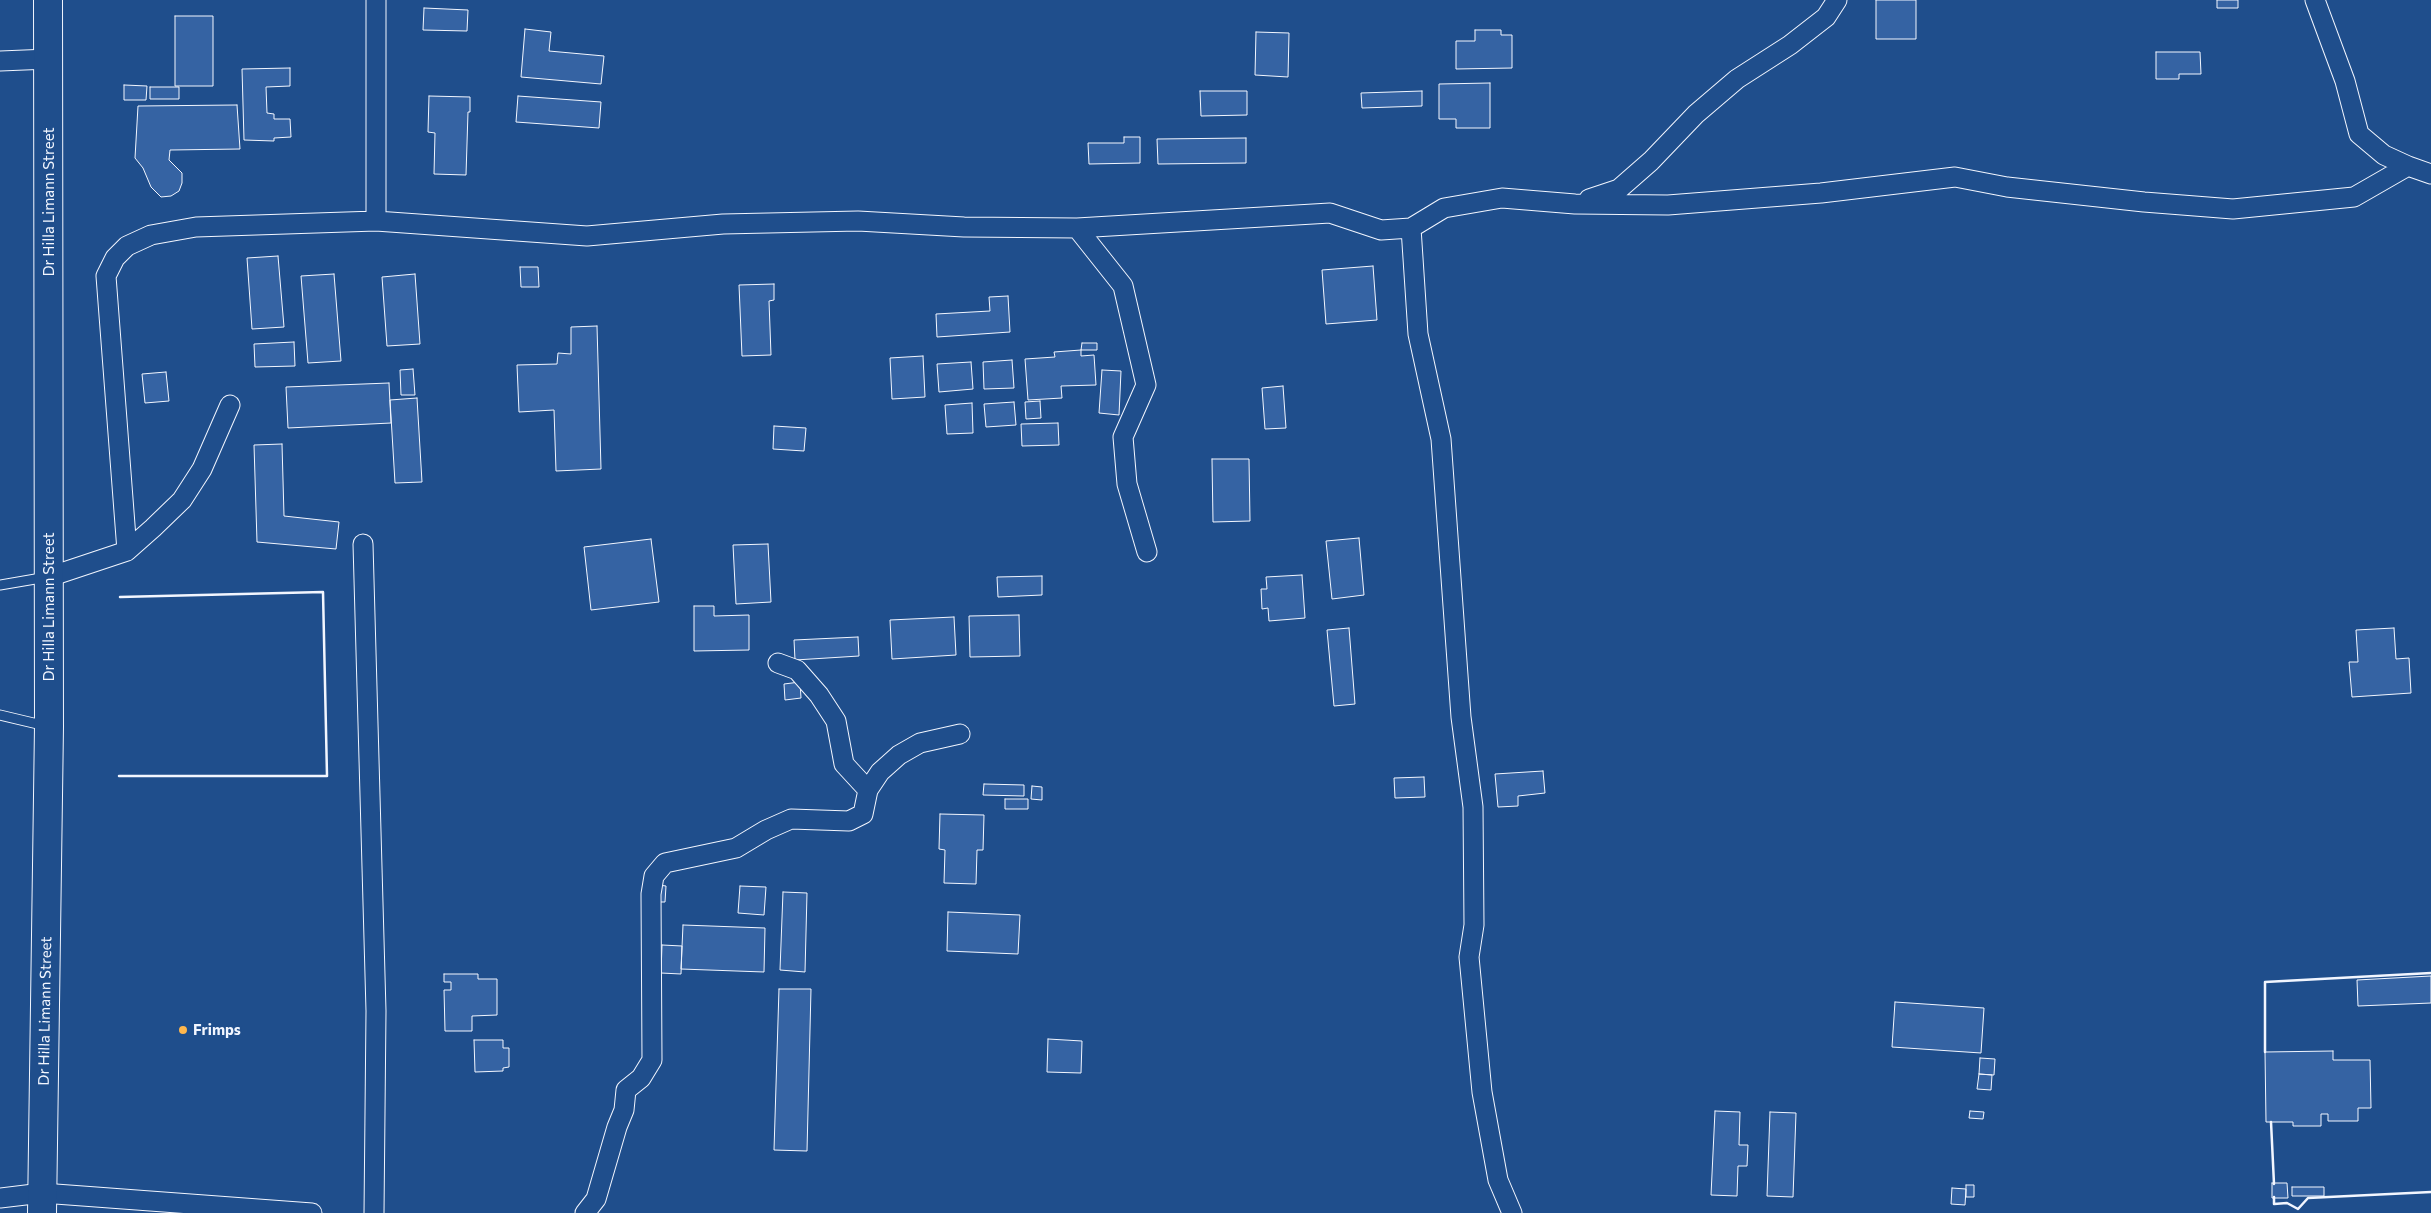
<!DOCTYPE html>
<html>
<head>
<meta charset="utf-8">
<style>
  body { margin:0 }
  canvas { display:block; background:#1f4e8c }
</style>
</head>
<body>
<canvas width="2431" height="1213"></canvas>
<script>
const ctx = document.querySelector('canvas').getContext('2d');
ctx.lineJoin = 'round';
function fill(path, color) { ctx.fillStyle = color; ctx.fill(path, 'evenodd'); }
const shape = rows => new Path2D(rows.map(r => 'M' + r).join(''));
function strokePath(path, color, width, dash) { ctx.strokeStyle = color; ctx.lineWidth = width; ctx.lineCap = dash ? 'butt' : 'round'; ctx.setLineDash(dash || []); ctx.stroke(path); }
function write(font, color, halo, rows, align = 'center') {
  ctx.font = font + ' Commissioner,sans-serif'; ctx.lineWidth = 4; ctx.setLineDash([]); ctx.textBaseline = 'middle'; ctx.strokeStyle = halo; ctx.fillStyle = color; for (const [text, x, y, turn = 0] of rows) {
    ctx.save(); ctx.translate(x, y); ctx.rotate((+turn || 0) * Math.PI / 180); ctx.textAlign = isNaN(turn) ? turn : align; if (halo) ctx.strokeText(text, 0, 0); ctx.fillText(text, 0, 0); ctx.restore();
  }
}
const building = shape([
  [1876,0,1916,0,1916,39,1876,39,1876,0],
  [2217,0,2238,0,2238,8,2217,8,2217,0],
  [424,8,468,10,467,31,423,30,424,8],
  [175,16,213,16,213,86,175,86,175,16],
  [525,29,551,32,549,51,604,56,601,84,521,77,525,29],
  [1475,30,1501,30,1501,35,1512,35,1512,68,1456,69,1456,41,1475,41,1475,30],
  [1256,32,1289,33,1288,77,1255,75,1256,32],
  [2156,52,2200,52,2201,74,2179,74,2179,79,2156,79,2156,52],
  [290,68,290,86,266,87,267,113,274,114,274,119,290,119,291,137,274,138,274,141,244,140,242,69,290,68],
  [1490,83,1490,128,1456,128,1456,119,1439,119,1439,84,1490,83],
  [124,85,147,86,146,100,124,100,124,85],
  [150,87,179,87,179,99,150,99,150,87],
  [1200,91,1247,91,1247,115,1201,116,1200,91],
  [1422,91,1422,106,1362,108,1361,93,1422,91],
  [429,96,470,97,470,112,468,112,466,175,434,174,435,133,428,132,429,96],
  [518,96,601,102,599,128,516,122,518,96],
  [237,105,240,149,170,150,169,160,182,173,182,183,179,191,171,196,161,197,151,187,143,168,135,158,138,106,237,105],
  [1124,137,1140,137,1140,163,1089,164,1088,143,1124,143,1124,137],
  [1246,138,1246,163,1158,164,1157,139,1246,138],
  [278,256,284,327,252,329,247,258,278,256],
  [1373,266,1377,320,1326,324,1322,270,1373,266],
  [520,267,538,267,539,287,521,287,520,267],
  [334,274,341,361,308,363,301,276,334,274],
  [415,274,420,344,387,346,382,277,415,274],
  [774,284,774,300,769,301,771,355,742,356,739,285,774,284],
  [1008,296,1010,332,937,337,936,314,990,311,989,297,1008,296],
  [597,326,601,469,556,471,554,410,519,412,517,365,557,364,558,353,571,354,571,327,597,326],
  [294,342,295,366,255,367,254,344,294,342],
  [1082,343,1097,343,1097,350,1081,350,1082,343],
  [1081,350,1081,356,1094,355,1096,385,1061,386,1062,398,1028,400,1025,359,1055,357,1054,352,1081,350],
  [923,356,925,397,892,399,890,358,923,356],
  [1012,360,1014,388,984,389,983,362,1012,360],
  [971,362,973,389,939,392,937,364,971,362],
  [413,369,415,395,401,395,400,370,413,369],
  [1102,370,1121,371,1119,415,1099,413,1102,370],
  [166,372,169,401,145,403,142,374,166,372],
  [389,383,391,423,288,428,286,387,389,383],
  [1283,386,1286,428,1265,429,1262,388,1283,386],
  [417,398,422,482,395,483,390,400,417,398],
  [1040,401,1041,418,1026,419,1025,402,1040,401],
  [1014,402,1016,425,986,427,984,404,1014,402],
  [972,403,973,433,947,434,945,405,972,403],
  [1058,423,1059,445,1022,446,1021,424,1058,423],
  [774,426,806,428,804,451,773,449,774,426],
  [282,444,284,516,339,522,336,549,257,542,254,445,282,444],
  [1212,459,1249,459,1250,521,1213,522,1212,459],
  [1359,538,1364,595,1332,599,1326,541,1359,538],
  [651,539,659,602,591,610,584,547,651,539],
  [768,544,771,602,736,604,733,545,768,544],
  [1302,575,1305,618,1269,621,1268,608,1262,609,1261,589,1267,589,1266,577,1302,575],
  [1042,576,1042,595,998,597,997,577,1042,576],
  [694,606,714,606,714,616,749,615,749,650,694,651,694,606],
  [1019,615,1020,656,970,657,969,616,1019,615],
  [954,617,956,655,892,659,890,620,954,617],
  [1349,628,1355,704,1334,706,1327,630,1349,628],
  [2394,628,2396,659,2409,658,2411,693,2352,697,2349,662,2358,662,2356,630,2394,628],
  [858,637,859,656,795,660,794,640,858,637],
  [800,682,801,698,785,700,784,684,800,682],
  [1543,771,1545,793,1518,796,1518,806,1498,807,1495,774,1543,771],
  [1424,777,1425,797,1395,798,1394,778,1424,777],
  [984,784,1024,785,1024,796,983,795,984,784],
  [1032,786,1042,787,1042,800,1031,799,1032,786],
  [1005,799,1028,799,1028,809,1005,809,1005,799],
  [940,814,984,815,983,850,977,850,976,884,944,883,945,850,939,849,940,814],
  [659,885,666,886,665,902,658,902,659,885],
  [740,886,766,887,764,915,738,913,740,886],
  [783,892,807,893,805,972,780,970,783,892],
  [948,912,1020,915,1018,954,947,951,948,912],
  [683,925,765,928,764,972,681,969,683,925],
  [662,945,682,946,681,974,661,973,662,945],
  [444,974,478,974,478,979,497,979,497,1015,472,1016,472,1031,445,1031,444,990,451,990,451,982,444,982,444,974],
  [2431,976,2431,1003,2358,1006,2357,980,2431,976],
  [779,989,811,989,807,1151,774,1150,779,989],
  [1895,1002,1984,1008,1981,1053,1892,1047,1895,1002],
  [1048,1039,1082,1041,1081,1073,1047,1072,1048,1039],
  [474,1040,503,1040,503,1048,509,1048,509,1067,503,1068,503,1071,475,1072,474,1040],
  [2333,1051,2333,1060,2370,1060,2371,1108,2358,1108,2358,1121,2328,1121,2328,1114,2321,1114,2321,1126,2293,1126,2293,1122,2266,1122,2265,1052,2333,1051],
  [1980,1058,1995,1059,1994,1075,1979,1074,1980,1058],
  [1979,1074,1992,1075,1991,1090,1977,1089,1979,1074],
  [1715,1111,1740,1112,1739,1145,1748,1145,1747,1166,1738,1166,1737,1196,1711,1195,1715,1111],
  [1970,1111,1984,1112,1983,1119,1969,1118,1970,1111],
  [1770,1112,1796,1113,1793,1197,1767,1196,1770,1112],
  [2272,1183,2287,1183,2288,1198,2272,1198,2272,1183],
  [1966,1185,1974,1185,1974,1197,1966,1197,1966,1185],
  [2292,1187,2324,1187,2324,1196,2292,1196,2292,1187],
  [1952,1188,1966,1189,1965,1205,1951,1204,1952,1188]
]);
fill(building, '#3563a3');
strokePath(building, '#f2f6ff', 1);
const lane = shape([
  [0,585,47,577],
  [0,715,46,726]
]);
const street = shape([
  [2315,0,2345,81,2359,134,2384,155,2408,166],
  [0,61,49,59],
  [1589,199,1619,189,1651,161,1696,114,1737,79,1790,45,1826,17,1837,0],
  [376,221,376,0],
  [1077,228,1123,286,1146,385,1123,437,1127,484,1147,552],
  [1411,228,1418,334,1441,439,1461,717,1473,807,1474,925,1469,957,1482,1092,1498,1180,1512,1213],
  [363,544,376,1011,374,1213],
  [127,551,106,276,115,258,127,246,151,235,196,227,376,221,587,236,723,224,858,221,964,227,1077,228,1330,213,1381,230,1411,228,1444,208,1502,198,1575,204,1668,205,1821,193,1955,177,2007,187,2144,202,2233,209,2354,197,2408,166,2431,174],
  [49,577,127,551,153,528,182,500,202,469,230,405],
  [778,663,797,670,819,695,836,721,844,764,868,790],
  [0,1198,42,1193,312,1213],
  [585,1213,596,1199,617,1127,624,1110,626,1090,641,1078,652,1060,651,894,654,876,665,863,736,848,766,830,791,819,849,821,863,814,868,790,880,772,899,755,920,743,960,734]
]);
const highway = shape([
  [42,1213,49,726,48,0]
]);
strokePath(lane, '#f2f6ff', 11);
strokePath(street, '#f2f6ff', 21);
strokePath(highway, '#f2f6ff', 30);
strokePath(lane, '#1f4e8c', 9);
strokePath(street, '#1f4e8c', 19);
strokePath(highway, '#1f4e8c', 28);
strokePath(shape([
  [119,776,327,776,323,592,120,597],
  [2265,1052,2265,982,2431,973],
  [2271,1122,2274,1184],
  [2274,1197,2274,1204,2287,1203,2298,1209,2308,1198,2431,1192]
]), '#f2f6ff', 2.5);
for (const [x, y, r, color] of [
  [183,1030,5,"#ffb74d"]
]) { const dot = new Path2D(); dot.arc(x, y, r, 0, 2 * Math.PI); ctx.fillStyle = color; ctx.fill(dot); strokePath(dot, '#1f4e8c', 2); }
write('15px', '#f2f6ff', '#1f4e8c', [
  ["Dr Hilla Limann Street",49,202,-90],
  ["Dr Hilla Limann Street",49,607,-90],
  ["Dr Hilla Limann Street",45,1011,-89]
]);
write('bold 15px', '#f2f6ff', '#1f4e8c', [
  ["Frimps",193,1030]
], 'left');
</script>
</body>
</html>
